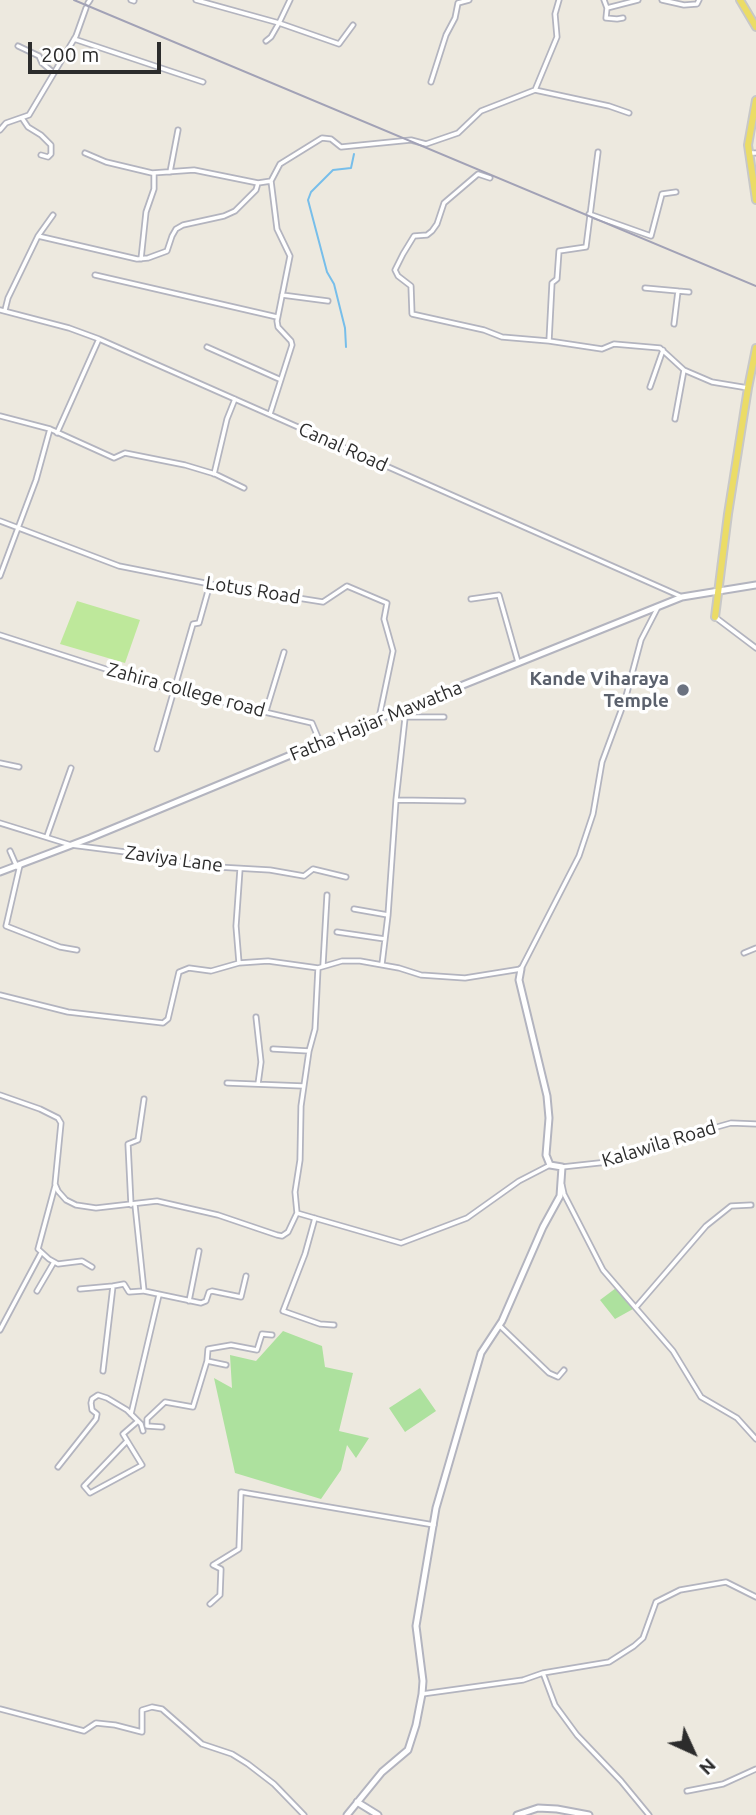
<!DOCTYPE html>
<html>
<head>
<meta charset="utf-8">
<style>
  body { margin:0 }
  #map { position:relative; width:756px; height:1815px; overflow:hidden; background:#ede9df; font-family:Ubuntu,sans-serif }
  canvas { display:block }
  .north { position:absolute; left:658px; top:1717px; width:70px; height:70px; -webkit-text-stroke:5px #fff; paint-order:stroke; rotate:135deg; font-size:19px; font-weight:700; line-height:28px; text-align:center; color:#2c2c2c }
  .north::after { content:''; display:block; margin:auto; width:24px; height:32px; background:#2c2c2c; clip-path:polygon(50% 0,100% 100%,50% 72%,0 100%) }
  .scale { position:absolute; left:28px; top:42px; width:133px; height:32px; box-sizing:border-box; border:4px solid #2c2c2c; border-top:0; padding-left:9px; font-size:21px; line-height:24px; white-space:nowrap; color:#2c2c2c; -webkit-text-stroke:5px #fff; paint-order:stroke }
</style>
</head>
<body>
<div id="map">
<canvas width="756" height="1815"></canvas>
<div class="north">N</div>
<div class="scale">200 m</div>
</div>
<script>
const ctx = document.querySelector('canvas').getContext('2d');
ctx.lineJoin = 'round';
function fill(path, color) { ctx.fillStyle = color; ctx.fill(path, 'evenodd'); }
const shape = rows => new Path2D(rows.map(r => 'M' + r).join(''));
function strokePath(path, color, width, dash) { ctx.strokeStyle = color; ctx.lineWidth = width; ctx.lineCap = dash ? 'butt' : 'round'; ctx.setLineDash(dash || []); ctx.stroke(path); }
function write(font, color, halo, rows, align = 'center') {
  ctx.font = font + ' Ubuntu,sans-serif'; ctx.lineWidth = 7; ctx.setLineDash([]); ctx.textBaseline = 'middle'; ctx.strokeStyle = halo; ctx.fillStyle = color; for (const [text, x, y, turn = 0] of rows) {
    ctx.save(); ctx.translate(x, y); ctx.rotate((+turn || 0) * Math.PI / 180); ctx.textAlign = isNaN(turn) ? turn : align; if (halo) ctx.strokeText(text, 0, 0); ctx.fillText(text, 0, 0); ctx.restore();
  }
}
fill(shape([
  [616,1288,633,1309,615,1319,600,1300],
  [283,1331,322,1346,325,1367,353,1373,339,1431,369,1438,356,1458,347,1445,341,1470,321,1499,235,1473,214,1378,232,1388,230,1355,256,1361],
  [420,1388,436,1411,405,1432,389,1408]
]), '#ade19e');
fill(shape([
  [77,601,140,620,125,663,60,644]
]), '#bee89b');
strokePath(shape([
  [346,347,345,328,334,284,327,272,308,200,311,192,333,170,351,168,354,154]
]), '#77beea', 2);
const street = shape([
  [131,0,134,1],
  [196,0,279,23,290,0],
  [604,0,607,8,638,0],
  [662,0,684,5,697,4,699,0],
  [88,3,90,0],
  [607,8,606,18,617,19,623,18],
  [74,39,203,82],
  [266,41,271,37,279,23,339,44,353,25],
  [18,46,39,56,42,63,54,73],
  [431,82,446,35,455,18,458,3,469,0],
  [535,90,557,37,555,14,559,0],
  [22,118,28,127,41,135,51,145,51,154,48,157,41,155],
  [0,130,6,123,29,115,76,36,86,8],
  [85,153,106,162,152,173,194,170,258,183,271,181],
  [749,153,756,153],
  [170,172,178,130],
  [490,178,478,174,444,203,437,224,432,231,427,235,414,236,403,254,395,270,398,276,411,286,412,314,484,330,502,337,549,341,602,349,614,344,660,348,684,370],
  [589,214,651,236,662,194,676,192],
  [38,236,137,259,148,258,167,251,172,236,176,229,183,225,224,216,235,211,256,190,258,183],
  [141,259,146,212,154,189,154,173],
  [95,275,277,317],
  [645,288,689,292],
  [282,295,328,301],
  [0,310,69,328,99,339,680,596],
  [5,310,8,298,38,236,53,215],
  [674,324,678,291],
  [549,341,552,283,557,279,559,251,586,247,598,152],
  [207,347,279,379],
  [650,387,663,350],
  [270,414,292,345,291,341,278,327,277,321,290,256,277,229,271,181,280,164,322,138,331,139,341,147,411,140,426,144,458,133,481,111,535,90,609,106,629,113],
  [0,416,50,429,114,458,125,453,185,465,215,474,244,488],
  [675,419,684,370,712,382,748,388],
  [57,433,99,339],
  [214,474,227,419,235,399],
  [0,521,119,566,210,584,323,602,347,586,387,603,384,619,393,651,379,718],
  [0,576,36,480,50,429],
  [471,599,499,595,518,662],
  [715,617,756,648],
  [0,635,174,691,312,723,320,742],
  [266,711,284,652],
  [406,717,444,717],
  [157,749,193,624,199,623,210,584],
  [0,763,19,767],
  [396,800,463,801],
  [0,823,71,845,157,856,200,866,270,870,304,876,313,869,346,877],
  [47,836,71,768],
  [10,851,17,867],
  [20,865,6,926,60,947,77,950],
  [354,909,388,915],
  [337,932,385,939],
  [744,953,756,948],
  [239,963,236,926,240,869],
  [382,964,388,915,396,800,406,709],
  [323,965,327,895],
  [0,995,68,1012,163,1023,168,1019,179,972,189,968,211,971,239,963,268,961,318,968,342,961,360,961,399,968,421,975,465,978,521,969,579,856,593,814,602,762,625,700,641,640,657,609],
  [256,1017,261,1062,258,1084],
  [273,1049,309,1051],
  [227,1083,303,1086],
  [0,1095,40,1109,58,1118,61,1123,55,1184,58,1191,66,1200,76,1205,96,1208,157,1201,218,1215,277,1235,282,1236,288,1232,297,1213,401,1243,467,1218,519,1181,550,1165],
  [562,1167,617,1161,685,1136,731,1123,756,1124],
  [562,1185,564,1194,603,1270,673,1351,701,1397,737,1418,756,1439],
  [55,1186,38,1249,49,1259,58,1264,82,1261,92,1267],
  [131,1205,128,1144,138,1140,144,1099],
  [135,1205,144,1291,201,1303,206,1301,209,1292,212,1291,241,1297,246,1276],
  [297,1213,295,1192,300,1160,301,1106,309,1051,315,1029,318,968],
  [315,1218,305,1254,283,1311,320,1324,334,1325],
  [80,1289,113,1286],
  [37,1291,54,1262],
  [189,1301,199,1251],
  [637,1306,706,1226,731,1206,751,1205],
  [499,1325,549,1373,558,1377,564,1370],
  [0,1330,41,1253],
  [207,1361,208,1349,231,1345,257,1350,262,1334,272,1335],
  [103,1371,113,1286,124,1284,129,1292,143,1291],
  [131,1414,159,1295],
  [147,1426,147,1419,165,1402,193,1407,207,1361,226,1365],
  [147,1426,162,1427],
  [127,1441,84,1486,90,1493,142,1465,123,1434,138,1421],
  [58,1467,96,1419,97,1414,92,1410,91,1403,92,1399,98,1395,107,1398,127,1410,141,1424,143,1431],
  [210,1604,220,1595,221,1569,213,1565,239,1549,241,1492,434,1525],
  [543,1673,555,1705,577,1735,621,1781,649,1815],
  [422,1694,523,1680,543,1673,609,1662,634,1646,643,1638,656,1602,680,1590,726,1582,756,1597],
  [0,1709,84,1731,96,1723,115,1725,142,1732,142,1710,152,1707,162,1709,202,1744,232,1754,248,1764,274,1784,304,1815],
  [687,1791,723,1784,756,1769]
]);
const secondary = shape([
  [0,872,90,838,356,728,682,597,756,585],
  [357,1802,378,1815],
  [347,1815,382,1772,408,1750,416,1725,422,1694,423,1681,416,1626,436,1508,481,1353,502,1321,543,1227,560,1196,562,1167,550,1165,546,1155,549,1118,547,1096,519,980,521,969],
  [517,1815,538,1808,557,1809,589,1815]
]);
const primary = shape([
  [740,0,756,27],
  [756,100,748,145,756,200],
  [715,617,728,514,748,388,756,348]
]);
strokePath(street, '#b3b4bf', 7);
strokePath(secondary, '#b3b4bf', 9);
strokePath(primary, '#c8c8c8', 10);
strokePath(street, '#fff', 3.5);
strokePath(secondary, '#fff', 5);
strokePath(primary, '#ebdc66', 6);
strokePath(shape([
  [74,0,756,286]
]), '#a2a2b6', 2);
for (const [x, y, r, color] of [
  [683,690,7,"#6b7280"]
]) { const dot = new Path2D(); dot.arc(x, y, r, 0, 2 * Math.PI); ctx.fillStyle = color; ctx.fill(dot); strokePath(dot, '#fff', 2.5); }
write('19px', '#2c2c2c', '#fff', [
  ["Canal Road",343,447,24],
  ["Lotus Road",253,590,9],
  ["Zahira college road",186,690,15],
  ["Fatha Hajiar Mawatha",376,721,-22],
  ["Zaviya Lane",174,859,8],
  ["Kalawila Road",659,1144,-17]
]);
write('bold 19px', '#5b616d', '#fff', [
  ["Kande Viharaya",669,679],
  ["Temple",669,701]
], 'right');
</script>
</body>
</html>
